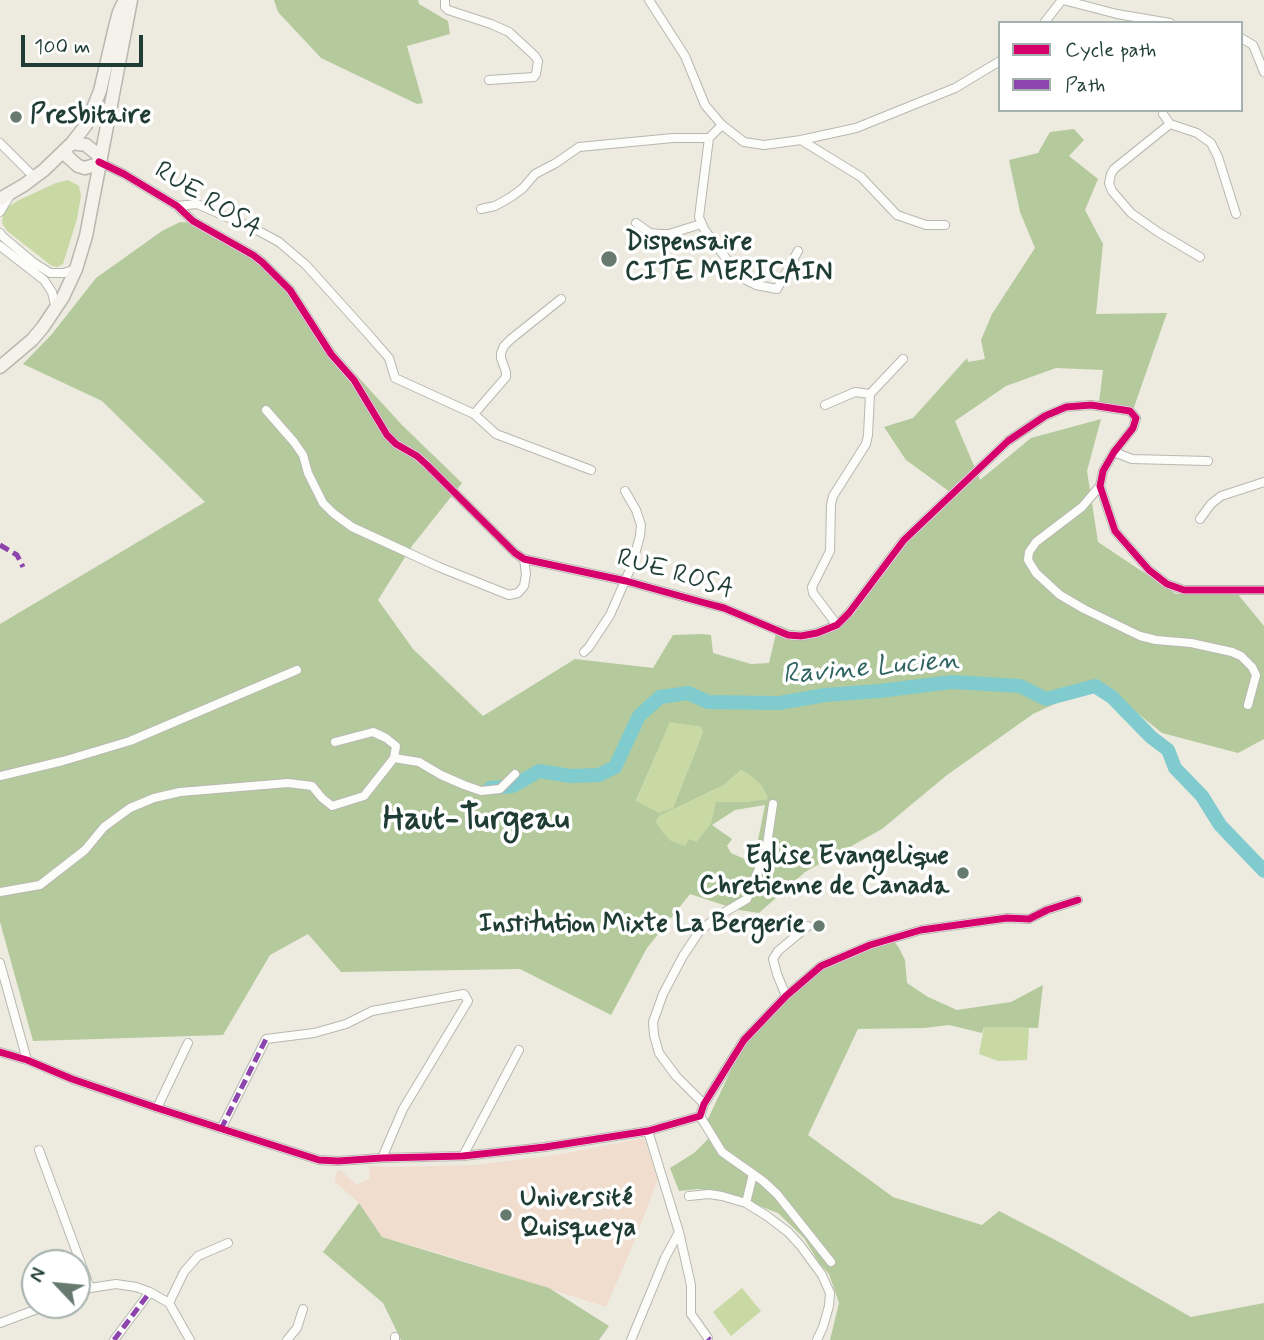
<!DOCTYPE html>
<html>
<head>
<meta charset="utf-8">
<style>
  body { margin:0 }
  #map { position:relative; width:1264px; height:1340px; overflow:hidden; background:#edeadf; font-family:Mynerve,sans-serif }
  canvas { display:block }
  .legend { position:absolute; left:998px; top:21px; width:245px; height:91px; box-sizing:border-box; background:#fff; border:2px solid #a5b1ae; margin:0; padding:9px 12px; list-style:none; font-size:21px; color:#1f3d34 }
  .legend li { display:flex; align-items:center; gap:14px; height:35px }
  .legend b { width:35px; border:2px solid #a5b1ae }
  .north { position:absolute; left:21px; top:1249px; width:70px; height:70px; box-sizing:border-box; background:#fff; border:2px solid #a5b1ae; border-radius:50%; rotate:296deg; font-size:19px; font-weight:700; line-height:28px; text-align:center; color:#1f3d34 }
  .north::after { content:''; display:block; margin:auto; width:24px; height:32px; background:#677a70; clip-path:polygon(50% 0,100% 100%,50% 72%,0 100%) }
  .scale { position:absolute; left:21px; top:35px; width:122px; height:32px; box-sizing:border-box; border:4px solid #1f3d34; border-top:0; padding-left:9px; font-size:21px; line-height:24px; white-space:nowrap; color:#1f3d34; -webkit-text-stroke:5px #fff; paint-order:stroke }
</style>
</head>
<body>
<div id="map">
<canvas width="1264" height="1340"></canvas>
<ul class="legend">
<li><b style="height:9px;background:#d6006c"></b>Cycle path</li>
<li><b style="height:9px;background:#8e44ad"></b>Path</li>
</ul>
<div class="north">N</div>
<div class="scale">100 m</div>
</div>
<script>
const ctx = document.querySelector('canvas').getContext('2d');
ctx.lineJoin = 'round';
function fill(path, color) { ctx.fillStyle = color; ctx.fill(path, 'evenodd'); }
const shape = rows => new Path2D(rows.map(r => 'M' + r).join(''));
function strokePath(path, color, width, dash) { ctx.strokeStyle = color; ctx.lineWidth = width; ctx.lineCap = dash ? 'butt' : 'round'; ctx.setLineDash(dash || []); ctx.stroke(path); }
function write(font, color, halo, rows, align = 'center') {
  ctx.font = font + ' Mynerve,sans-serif'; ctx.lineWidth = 7; ctx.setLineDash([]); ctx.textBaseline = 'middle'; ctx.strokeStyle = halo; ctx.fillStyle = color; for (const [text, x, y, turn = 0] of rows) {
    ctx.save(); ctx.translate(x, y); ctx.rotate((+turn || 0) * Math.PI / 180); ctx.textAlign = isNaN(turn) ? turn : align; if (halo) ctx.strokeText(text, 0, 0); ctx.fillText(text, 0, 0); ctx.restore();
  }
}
fill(shape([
  [644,1138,658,1179,632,1247,606,1307,442,1254,382,1237,359,1203,335,1182,336,1172,340,1170,357,1185,370,1178,369,1166,393,1167,475,1165,557,1155]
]), '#f1ddce');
fill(shape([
  [68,180,79,186,81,196,77,219,63,264,57,267,52,266,7,231,2,223,3,215,7,208,17,201,56,183],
  [670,721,701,727,703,732,673,808,659,814,636,802],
  [741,770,751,776,762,786,768,799,745,802,717,802,711,823,696,842,685,846,670,840,662,831,656,822,659,816,724,785],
  [984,1027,1029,1028,1027,1060,998,1061,979,1054],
  [742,1288,761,1311,731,1336,713,1312]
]), '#c8d9a4');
fill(shape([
  [274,0,418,0,419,4,448,21,450,34,407,46,423,103,417,104,321,58,278,12],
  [1074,129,1084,140,1069,156,1098,179,1085,210,1103,244,1096,314,1167,313,1133,410,1099,402,1103,370,1056,368,1006,386,955,421,980,480,1031,438,1101,419,1087,471,1098,542,1176,594,1236,592,1264,626,1264,739,1238,753,1162,733,1100,683,1033,714,947,775,882,829,805,872,759,913,739,910,690,894,647,948,611,1015,520,969,341,972,308,934,270,955,223,1035,33,1041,0,922,0,624,205,502,102,401,23,364,52,334,96,278,162,231,180,222,205,224,278,274,302,312,348,366,402,425,462,483,412,546,378,600,413,649,483,716,575,659,653,668,673,635,703,634,711,635,713,653,751,664,769,663,778,625,790,630,813,632,842,619,904,536,950,492,906,460,884,427,913,418,967,358,968,362,985,359,981,340,992,314,1035,248,1020,212,1009,160,1038,153,1050,132],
  [670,722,701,727,703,732,673,808,659,813,636,801],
  [741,770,751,776,762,786,768,799,744,802,716,802,711,823,696,842,689,839,685,846,670,840,662,831,656,822,659,816,724,785],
  [765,805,758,840,751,862,731,853,727,846,732,839,712,825,735,810],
  [894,941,899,948,905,960,907,983,928,997,957,1010,1011,1002,1043,985,1038,1028,984,1027,982,1033,949,1025,924,1028,858,1029,808,1135,893,1197,982,1225,999,1211,1061,1243,1191,1317,1264,1303,1264,1340,830,1340,839,1303,829,1274,819,1263,804,1238,778,1213,722,1192,698,1189,679,1191,670,1168,694,1153,708,1139,716,1134,707,1121,739,1053,790,991,832,962],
  [359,1203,382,1237,549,1288,609,1326,599,1340,401,1340,383,1303,323,1252]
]), '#b5ca9c');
strokePath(shape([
  [490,788,513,786,539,771,571,776,599,775,615,767,639,716,660,697,688,693,708,702,779,703,825,695,879,691,952,682,1020,686,1046,699,1095,686,1112,697,1151,737,1168,750,1175,768,1202,796,1220,825,1264,871]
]), '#7fcbce', 14);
const street = shape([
  [445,0,445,7,448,10,491,24,509,32,535,56,538,61,536,74,534,77,489,80],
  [649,0,685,56,705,105,722,125,744,142,764,145,801,140,856,128,955,88,1000,61],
  [1063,0,1117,14,1170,23],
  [1044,23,1062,0],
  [1241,38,1253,45,1264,72],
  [1163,114,1170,124,1114,169,1111,174,1109,183,1112,191,1131,213,1158,232,1200,257],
  [1170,124,1197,133,1211,143,1218,157,1236,214],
  [722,125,709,138,699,217,704,229,740,277,756,285,777,289,798,251],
  [801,140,861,177,897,215,926,225,945,225],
  [0,143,35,178],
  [99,162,124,174,177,206,193,221,253,255,262,262,290,290,331,354,354,380,387,435,396,444,417,456,427,465,515,553,524,559,626,581,705,603,724,608,788,635,801,636,817,633,837,625,849,613,904,540,1008,441,1045,416,1066,407,1091,405,1130,411,1136,418,1133,428,1114,452,1103,471,1100,486,1115,531,1149,570,1167,584,1184,590,1264,590],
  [177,206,197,204,255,229,279,242,306,265,369,335,389,358,395,378,474,414,496,434,591,470],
  [481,209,495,206,511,197,523,188,535,174,556,163,579,147,673,138,709,138],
  [0,212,9,197],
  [636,223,650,233,660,234,669,234,701,224],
  [0,233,2,236,33,262,50,273,64,273,76,269],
  [0,246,44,280,52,292,56,309],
  [825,405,855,392,870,394],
  [266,410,294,442,303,455,308,473,323,503,333,513,352,527,439,567,509,595,518,593,524,586,526,574,524,559],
  [474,414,506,377,506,372,501,358,501,353,504,346,511,339,561,299],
  [1114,452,1132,459,1208,461],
  [1100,486,1082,507,1036,542,1029,552,1028,560,1036,573,1060,595,1084,609,1140,636,1156,640,1191,643,1232,652,1241,656,1252,667,1256,675,1248,705],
  [1200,519,1211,504,1221,496,1264,482],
  [837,625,813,593,812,587,830,551,831,505,833,496,866,444,868,435,870,394,903,359],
  [584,652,589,647,610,615,632,565,640,536,641,525,636,510,625,491],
  [394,758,419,762,441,775,464,785,481,791,500,789,515,774],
  [0,776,63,761,130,741,297,670],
  [0,892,40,885,85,850,104,827,130,808,154,798,180,792,288,783,312,786,322,798,332,806,364,796,394,758,396,746,386,738,373,732,335,742],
  [0,963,27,1060],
  [786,996,777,974,773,959,778,951,808,926],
  [0,1052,27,1060,72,1079,157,1108,319,1160,338,1161,382,1158,463,1156,545,1147,648,1131,700,1116,704,1104,744,1040,786,996,821,966,870,945,921,930,1007,918,1029,919,1047,910,1078,900],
  [704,1104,676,1076,659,1053,654,1035,653,1022,663,994,683,956,699,932,718,916,747,899,766,851,773,804],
  [157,1108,188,1043],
  [700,1116,722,1152,763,1181,777,1194,831,1262],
  [221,1129,266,1039,314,1033,346,1024,372,1011,464,994,468,1001,403,1109,382,1158],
  [648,1131,679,1232,691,1285,691,1314,708,1338],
  [39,1150,90,1288],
  [463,1156,519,1050],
  [689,1196,709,1194,722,1196,746,1203,767,1216,788,1232,800,1245,822,1275,830,1293,829,1306,823,1327,817,1340],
  [746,1203,753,1174],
  [77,1293,90,1288,116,1284,136,1287,150,1292,169,1303,190,1340],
  [169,1303,184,1272,198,1256,228,1243],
  [0,1323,48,1305],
  [114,1340,150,1292],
  [287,1340,297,1328,303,1309],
  [395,1340,395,1337],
  [631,1340,665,1258,679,1232]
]);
const secondary = shape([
  [72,143,86,145,97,154,100,160],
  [65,151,68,157,78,166,85,168,98,164],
  [0,199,24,185,44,170,72,143,86,125,100,91,115,27,119,12,125,0],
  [0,367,32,340,43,327,63,297,76,269,86,236,131,0]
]);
strokePath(street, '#b8b8b1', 10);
strokePath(secondary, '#b8b8b1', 15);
strokePath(street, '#fcfcfa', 8);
strokePath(secondary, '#f5f2ec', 12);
strokePath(shape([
  [0,545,17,555,23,567],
  [221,1129,266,1039],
  [708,1338,710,1340],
  [114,1340,150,1292]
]), '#8e44ad', 5, [10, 5]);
strokePath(shape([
  [99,162,124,174,177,206,193,221,253,255,262,262,290,290,331,354,354,380,387,435,396,444,417,456,427,465,515,553,524,559,626,581,705,603,724,608,788,635,801,636,817,633,837,625,849,613,904,540,1008,441,1045,416,1066,407,1091,405,1130,411,1136,418,1133,428,1114,452,1103,471,1100,486,1115,531,1149,570,1167,584,1184,590,1264,590],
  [0,1052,27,1060,72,1079,157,1108,319,1160,338,1161,382,1158,463,1156,545,1147,648,1131,700,1116,704,1104,744,1040,786,996,821,966,870,945,921,930,1007,918,1029,919,1047,910,1078,900]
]), '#d6006c', 7);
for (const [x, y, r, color] of [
  [16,117,7,"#677a70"],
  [609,259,9,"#677a70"],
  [963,873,7,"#677a70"],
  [819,926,7,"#677a70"],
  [506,1215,7,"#677a70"]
]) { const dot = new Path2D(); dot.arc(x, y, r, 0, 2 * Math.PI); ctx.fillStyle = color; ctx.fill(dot); strokePath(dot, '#fff', 2.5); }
write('bold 26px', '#1f3d34', '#fff', [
  ["Presbitaire",30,117],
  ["Dispensaire",625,244],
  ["CITE MERICAIN",625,274],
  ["Eglise Evangelique",949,858,"right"],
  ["Chretienne de Canada",949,888,"right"],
  ["Institution Mixte La Bergerie",805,926,"right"],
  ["Université",520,1200],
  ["Quisqueya",520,1230]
], 'left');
write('26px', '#1f3d34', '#fff', [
  ["RUE ROSA",207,201,32],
  ["RUE ROSA",675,575,16]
]);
write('italic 28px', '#2e6460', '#fff', [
  ["Ravine Lucien",871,669,-5]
]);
write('bold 33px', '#1f3d34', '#fff', [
  ["Haut-Turgeau",476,821]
]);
</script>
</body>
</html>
